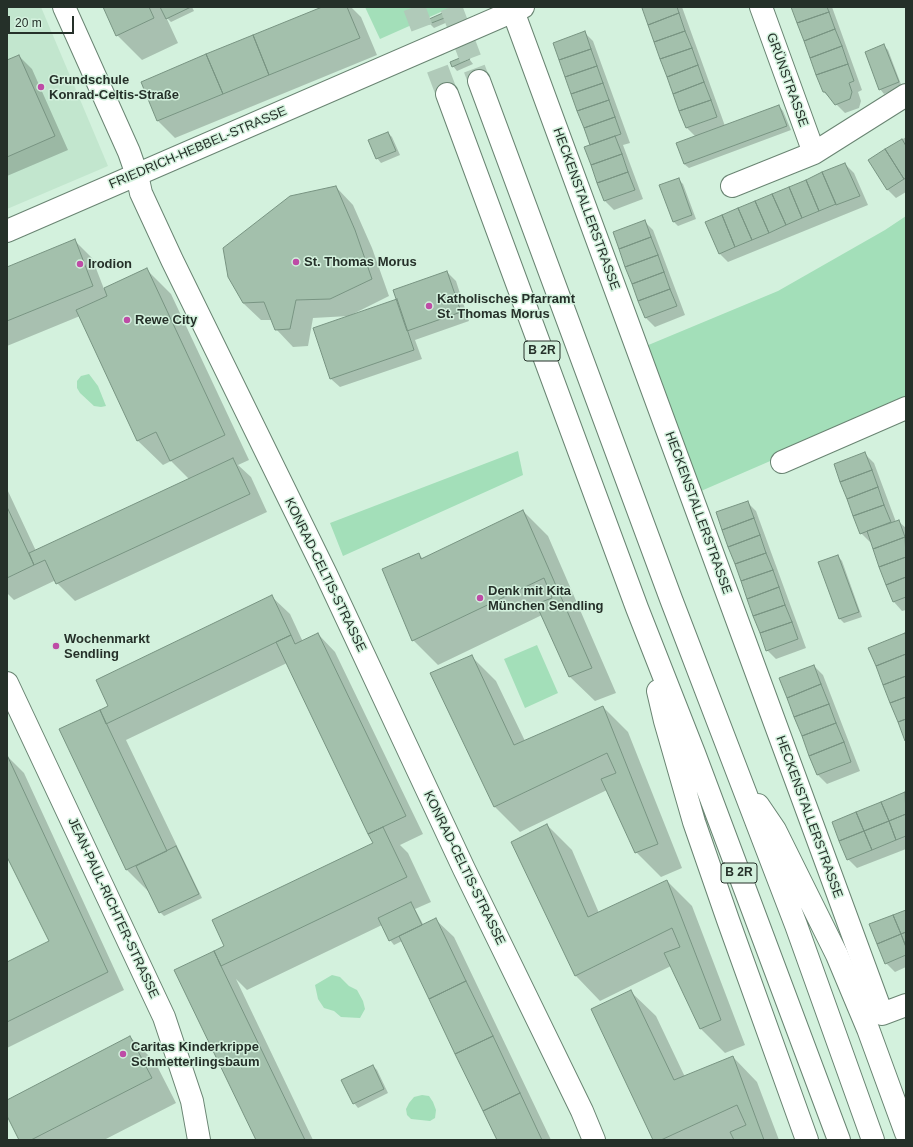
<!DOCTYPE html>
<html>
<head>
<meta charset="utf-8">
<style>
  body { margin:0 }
  #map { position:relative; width:913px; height:1147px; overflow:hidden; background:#d3f1dd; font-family:Helvetica,sans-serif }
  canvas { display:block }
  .frame { position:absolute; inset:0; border:8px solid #253029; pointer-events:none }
  .scale { position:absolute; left:8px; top:16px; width:66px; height:18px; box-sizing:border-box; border:2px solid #253029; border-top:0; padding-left:5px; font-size:12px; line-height:14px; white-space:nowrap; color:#253029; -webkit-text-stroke:3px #d3f1dd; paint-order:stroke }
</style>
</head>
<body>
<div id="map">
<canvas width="913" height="1147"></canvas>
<div class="frame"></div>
<div class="scale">20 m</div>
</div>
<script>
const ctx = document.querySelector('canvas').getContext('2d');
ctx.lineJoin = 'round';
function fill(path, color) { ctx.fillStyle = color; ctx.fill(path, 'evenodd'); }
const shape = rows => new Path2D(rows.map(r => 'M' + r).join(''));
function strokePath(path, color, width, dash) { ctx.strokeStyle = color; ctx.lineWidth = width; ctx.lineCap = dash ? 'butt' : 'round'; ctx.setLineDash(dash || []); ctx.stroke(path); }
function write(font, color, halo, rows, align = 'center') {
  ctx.font = font + ' Helvetica,sans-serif'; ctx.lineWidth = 3; ctx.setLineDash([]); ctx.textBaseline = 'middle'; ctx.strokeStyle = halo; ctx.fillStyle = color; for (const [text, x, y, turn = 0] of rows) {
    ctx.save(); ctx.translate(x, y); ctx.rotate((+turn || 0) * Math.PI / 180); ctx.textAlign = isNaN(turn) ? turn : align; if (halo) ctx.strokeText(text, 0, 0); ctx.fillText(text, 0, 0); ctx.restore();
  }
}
fill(shape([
  [7,7,41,7,108,166,7,209]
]), '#c2e6ce');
fill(shape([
  [365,7,452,7,380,39],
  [906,216,906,399,888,410,701,491,646,346,778,291,885,230],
  [89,374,98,386,106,406,101,407,94,406,80,393,77,388,77,381,81,376],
  [518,451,523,475,343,556,330,523],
  [537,645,558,693,525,708,504,659],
  [332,975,340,977,349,986,357,990,363,1001,365,1009,360,1018,341,1017,334,1011,324,1008,318,999,315,985],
  [422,1095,429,1096,433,1102,436,1110,435,1118,430,1121,411,1119,407,1115,406,1109,409,1103,414,1097]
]), '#a3dfb9');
fill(shape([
  [104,7,192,7,194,11,171,22,166,17,178,43,142,60,117,35],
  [324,7,351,7,361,17,377,55,175,138,158,121],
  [646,7,682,7,725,126,779,106,783,111,791,130,689,168,684,164,677,144,696,137,687,128],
  [792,7,832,7,862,90,858,92,861,101,859,108,845,113,824,92],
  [444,14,450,21,434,28,430,24,428,20],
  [584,32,593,41,630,143,623,145,643,199,614,210,605,201,586,148,591,146],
  [884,46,888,50,902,87,884,94,880,89],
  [19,56,32,69,68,150,7,176,7,61],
  [467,56,473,64,457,71,453,66],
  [388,133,392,137,400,155,381,163,377,158],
  [906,137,906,192,896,198,887,189,870,160],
  [845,164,854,173,868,205,728,262,719,253],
  [678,179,683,184,696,219,678,226,674,222,660,186],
  [336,187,353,205,372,248,389,296,349,316,313,318,308,346,293,347,276,329,272,320,261,320,243,303],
  [644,221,653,230,685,315,655,327,646,318],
  [74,240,92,258,104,289,146,269,171,294,249,460,238,465,251,477,267,512,75,601,57,583,56,580,14,600,7,593,7,489,36,551,190,480,171,461,163,465,138,441,80,316,7,346,7,268],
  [447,272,456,281,469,321,415,340,422,359,340,387,331,379,398,300],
  [865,454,874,463,896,522,898,521,906,528,906,610,902,611,894,602,871,542,870,542,861,533],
  [747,502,756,511,806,648,776,659,767,650],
  [523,511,548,536,616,693,595,701,570,677,542,615,438,665,413,640,383,569,419,554,423,559],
  [838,556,842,561,862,617,844,623,840,619,820,563],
  [272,597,290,614,303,642,318,634,335,652,423,834,400,845,408,853,431,902,415,909,424,926,436,920,454,937,551,1140,498,1140,402,941,394,945,390,940,382,925,247,990,236,979,313,1140,257,1140,176,971,225,947,374,844,287,663,126,740,202,898,164,916,160,912,151,894,127,870,60,730,109,706],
  [472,657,496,681,525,741,603,707,628,732,682,868,661,877,636,852,607,790,520,832,495,807,432,674],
  [814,666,823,675,860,771,827,784,818,775],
  [7,756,24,773,124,990,7,1048,7,963,51,942,7,855],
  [906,793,906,849,857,868,848,859,833,823],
  [547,825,572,850,599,913,667,881,692,906,745,1045,725,1053,701,1029,671,966,600,1001,576,976,512,842],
  [906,911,906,967,895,972,886,963],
  [631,992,656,1016,685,1077,733,1057,757,1082,779,1140,654,1140],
  [130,1037,155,1062,176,1103,104,1140,21,1140,7,1114,7,1101],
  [373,1066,377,1070,388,1093,358,1108,354,1103]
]), '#0003');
const building = shape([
  [103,7,149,7,154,18,116,36,103,7],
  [160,7,191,7,166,19,160,7],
  [322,7,347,7,360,38,269,75,253,35,322,7],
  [643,7,677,7,679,13,648,25,642,8,643,7],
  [791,7,827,7,829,12,797,23,791,7],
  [445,12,447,17,429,24,427,20,445,12],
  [829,12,835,29,804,41,797,23,829,12],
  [679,13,685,31,654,42,648,25,679,13],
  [835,29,842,46,810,58,804,41,835,29],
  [585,31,591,49,559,60,553,43,585,31],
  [685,31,692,48,660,59,654,42,685,31],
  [253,35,269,75,223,94,206,54,253,35],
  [884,44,899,82,879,90,865,52,884,44],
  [842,46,848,64,816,75,810,58,842,46],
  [692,48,698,65,667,77,660,59,692,48],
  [591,49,597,66,565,77,559,60,591,49],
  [206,54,223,94,157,121,141,82,206,54],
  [19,55,55,136,7,157,7,60,19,55],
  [467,55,470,59,452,67,450,62,467,55],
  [848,64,854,81,849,83,852,92,850,99,835,105,825,92,823,92,816,75,848,64],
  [698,65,704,82,673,94,667,77,698,65],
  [597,66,603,83,571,94,565,77,597,66],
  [704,82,711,100,679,111,673,94,704,82],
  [603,83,609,100,577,111,571,94,603,83],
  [609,100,615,117,584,128,577,111,609,100],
  [711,100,717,117,686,128,679,111,711,100],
  [779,105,787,126,684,164,676,143,779,105],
  [615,117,621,134,590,145,584,128,615,117],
  [388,132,396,151,376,159,368,140,388,132],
  [615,136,622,154,591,165,584,147,615,136],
  [902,139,906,146,906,178,904,179,885,149,902,139],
  [885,149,904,179,887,190,868,160,885,149],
  [622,154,628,172,597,183,591,165,622,154],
  [845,163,860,196,836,205,822,172,845,163],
  [628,172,635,190,604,201,597,183,628,172],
  [822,172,836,204,819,211,806,180,822,172],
  [679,178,692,215,673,222,659,185,679,178],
  [806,180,819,211,802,218,789,187,806,180],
  [336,186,355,230,372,279,330,299,296,300,290,329,275,330,264,302,243,303,228,277,223,248,290,196,336,186],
  [789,187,802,218,786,225,772,194,789,187],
  [772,194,786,225,769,233,755,201,772,194],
  [755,201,769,233,752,240,738,208,755,201],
  [738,208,752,240,735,247,722,215,738,208],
  [722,215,735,247,719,254,705,222,722,215],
  [645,220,651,237,619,249,613,232,645,220],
  [651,237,658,255,625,267,619,249,651,237],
  [75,239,93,286,7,321,7,267,75,239],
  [658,255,664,272,632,284,625,267,658,255],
  [147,268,225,435,170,461,156,432,137,441,76,310,107,296,104,288,147,268],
  [447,271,461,312,407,331,393,290,447,271],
  [664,272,670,289,638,301,632,284,664,272],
  [670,289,677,306,645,318,638,301,670,289],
  [397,299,414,350,330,379,313,328,397,299],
  [865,452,872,470,840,482,834,464,865,452],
  [233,458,250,494,56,584,45,560,34,565,29,553,233,458],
  [872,470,878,487,847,499,840,482,872,470],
  [878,487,884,505,853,516,847,499,878,487],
  [748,501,754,518,722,530,716,512,748,501],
  [884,505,891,522,860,534,853,516,884,505],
  [7,507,34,565,7,578,7,507],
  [523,510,592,668,569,677,536,604,552,598,544,578,412,641,382,569,419,553,421,559,523,510],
  [754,518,760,535,728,547,722,530,754,518],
  [899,520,905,537,873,549,867,531,899,520],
  [760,535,766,553,735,564,728,547,760,535],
  [905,537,906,557,879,567,873,549,905,537],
  [766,553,773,570,741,581,735,564,766,553],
  [838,555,859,612,839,619,818,562,838,555],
  [906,557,906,577,886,585,879,567,906,557],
  [773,570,779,587,747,599,741,581,773,570],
  [906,577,906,597,893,602,886,585,906,577],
  [779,587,785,605,753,616,747,599,779,587],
  [272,595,291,635,106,724,100,710,108,706,96,680,272,595],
  [785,605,792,622,760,633,753,616,785,605],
  [792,622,798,639,766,651,760,633,792,622],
  [318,633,406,816,368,834,276,642,291,635,295,644,318,633],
  [905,633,906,637,906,654,876,666,868,648,905,633],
  [906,654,906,676,883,685,876,666,906,654],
  [472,655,514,745,603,706,658,844,635,853,601,779,616,773,607,753,494,807,430,673,472,655],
  [814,665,821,684,787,698,779,678,814,665],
  [906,676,906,697,890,703,883,685,906,676],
  [821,684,829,704,794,717,787,698,821,684],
  [906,697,906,719,898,722,890,703,906,697],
  [829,704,836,723,802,736,794,717,829,704],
  [100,710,167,851,126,870,59,729,100,710],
  [906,719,906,740,905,741,898,722,906,719],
  [836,723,844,742,809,756,802,736,836,723],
  [844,742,851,762,817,775,809,756,844,742],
  [7,755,108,972,7,1022,7,962,49,941,7,857,7,755],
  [905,792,906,814,889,821,881,802,905,792],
  [881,802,889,821,864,831,856,812,881,802],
  [856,812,864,831,839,841,832,822,856,812],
  [906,814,906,836,896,840,889,821,906,814],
  [889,821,896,840,872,850,864,831,889,821],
  [547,824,588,917,667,880,721,1020,700,1029,664,953,680,947,672,928,575,976,511,842,547,824],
  [383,827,407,877,221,966,214,951,224,946,212,920,373,843,368,834,383,827],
  [864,831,872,850,847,860,839,841,864,831],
  [176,846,199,894,159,913,136,866,176,846],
  [411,902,422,925,389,941,378,918,411,902],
  [906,910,906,932,901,934,893,915,906,910],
  [893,915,901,934,877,944,869,924,893,915],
  [436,918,466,981,429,999,399,936,436,918],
  [906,932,906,947,901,934,906,932],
  [901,934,906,947,906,955,885,964,877,944,901,934],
  [214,951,221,966,305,1140,256,1140,174,970,214,951],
  [466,981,493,1036,455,1054,429,999,466,981],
  [631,990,674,1080,733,1056,764,1140,734,1140,730,1132,746,1125,737,1105,661,1140,653,1140,591,1009,631,990],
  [130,1036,152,1078,31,1140,19,1140,7,1116,7,1100,130,1036],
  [493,1036,520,1093,483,1111,455,1054,493,1036],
  [373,1065,384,1089,353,1104,341,1080,373,1065],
  [520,1093,542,1140,497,1140,483,1111,520,1093]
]);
fill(building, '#a3c0ac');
strokePath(building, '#789482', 1);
strokePath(shape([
  [414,7,447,94],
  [451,7,479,81]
]), '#b0cab9', 22, [22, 11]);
const minor = shape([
  [64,7,129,152,137,175,141,193,172,260,326,574,464,869,582,1111,594,1140],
  [761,7,814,153],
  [513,11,882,1014,906,1005],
  [732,186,814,153,906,95],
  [782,462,906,408],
  [7,683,164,1017,192,1101,199,1140]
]);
const tertiary = shape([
  [7,231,523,7]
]);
const trunk = shape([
  [479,81,671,599,796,925,873,1140],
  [447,94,637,608,694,753,839,1140],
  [658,691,665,721,694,822,728,920,807,1140],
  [758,805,775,830,837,955,868,1029,906,1133]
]);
strokePath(minor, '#698472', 24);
strokePath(tertiary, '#698472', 24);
strokePath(trunk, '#698472', 24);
strokePath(minor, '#fff', 22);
strokePath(tertiary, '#fff', 22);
strokePath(trunk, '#fff', 22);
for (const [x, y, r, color] of [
  [41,87,4,"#be4ca6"],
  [296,262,4,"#be4ca6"],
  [80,264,4,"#be4ca6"],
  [429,306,4,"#be4ca6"],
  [127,320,4,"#be4ca6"],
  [480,598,4,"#be4ca6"],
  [56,646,4,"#be4ca6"],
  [123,1054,4,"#be4ca6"]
]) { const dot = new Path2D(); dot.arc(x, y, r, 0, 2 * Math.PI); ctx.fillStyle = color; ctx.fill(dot); strokePath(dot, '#d3f1dd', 1.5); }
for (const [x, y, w] of [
  [542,351,36],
  [739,873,36]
]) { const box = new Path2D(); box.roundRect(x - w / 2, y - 10, w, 20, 3); ctx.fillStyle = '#d3f1dd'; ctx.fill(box); strokePath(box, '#253029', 1); }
write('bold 12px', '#253029', null, [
  ["B 2R",542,351],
  ["B 2R",739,873]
]);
write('bold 13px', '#253029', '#d3f1dd', [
  ["Grundschule",49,80],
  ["Konrad-Celtis-Straße",49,95],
  ["St. Thomas Morus",304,262],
  ["Irodion",88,264],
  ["Katholisches Pfarramt",437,299],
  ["St. Thomas Morus",437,314],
  ["Rewe City",135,320],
  ["Denk mit Kita",488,591],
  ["München Sendling",488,606],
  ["Wochenmarkt",64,639],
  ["Sendling",64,654],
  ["Caritas Kinderkrippe",131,1047],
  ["Schmetterlingsbaum",131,1062]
], 'left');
write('13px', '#253029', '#d3f1dd', [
  ["GRÜNSTRASSE",787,80,70],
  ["FRIEDRICH-HEBBEL-STRASSE",198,148,-23],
  ["HECKENSTALLERSTRASSE",586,209,70],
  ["HECKENSTALLERSTRASSE",698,513,70],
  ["KONRAD-CELTIS-STRASSE",325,575,64],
  ["HECKENSTALLERSTRASSE",809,817,70],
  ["KONRAD-CELTIS-STRASSE",464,868,64],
  ["JEAN-PAUL-RICHTER-STRASSE",113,908,65]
]);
</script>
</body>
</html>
